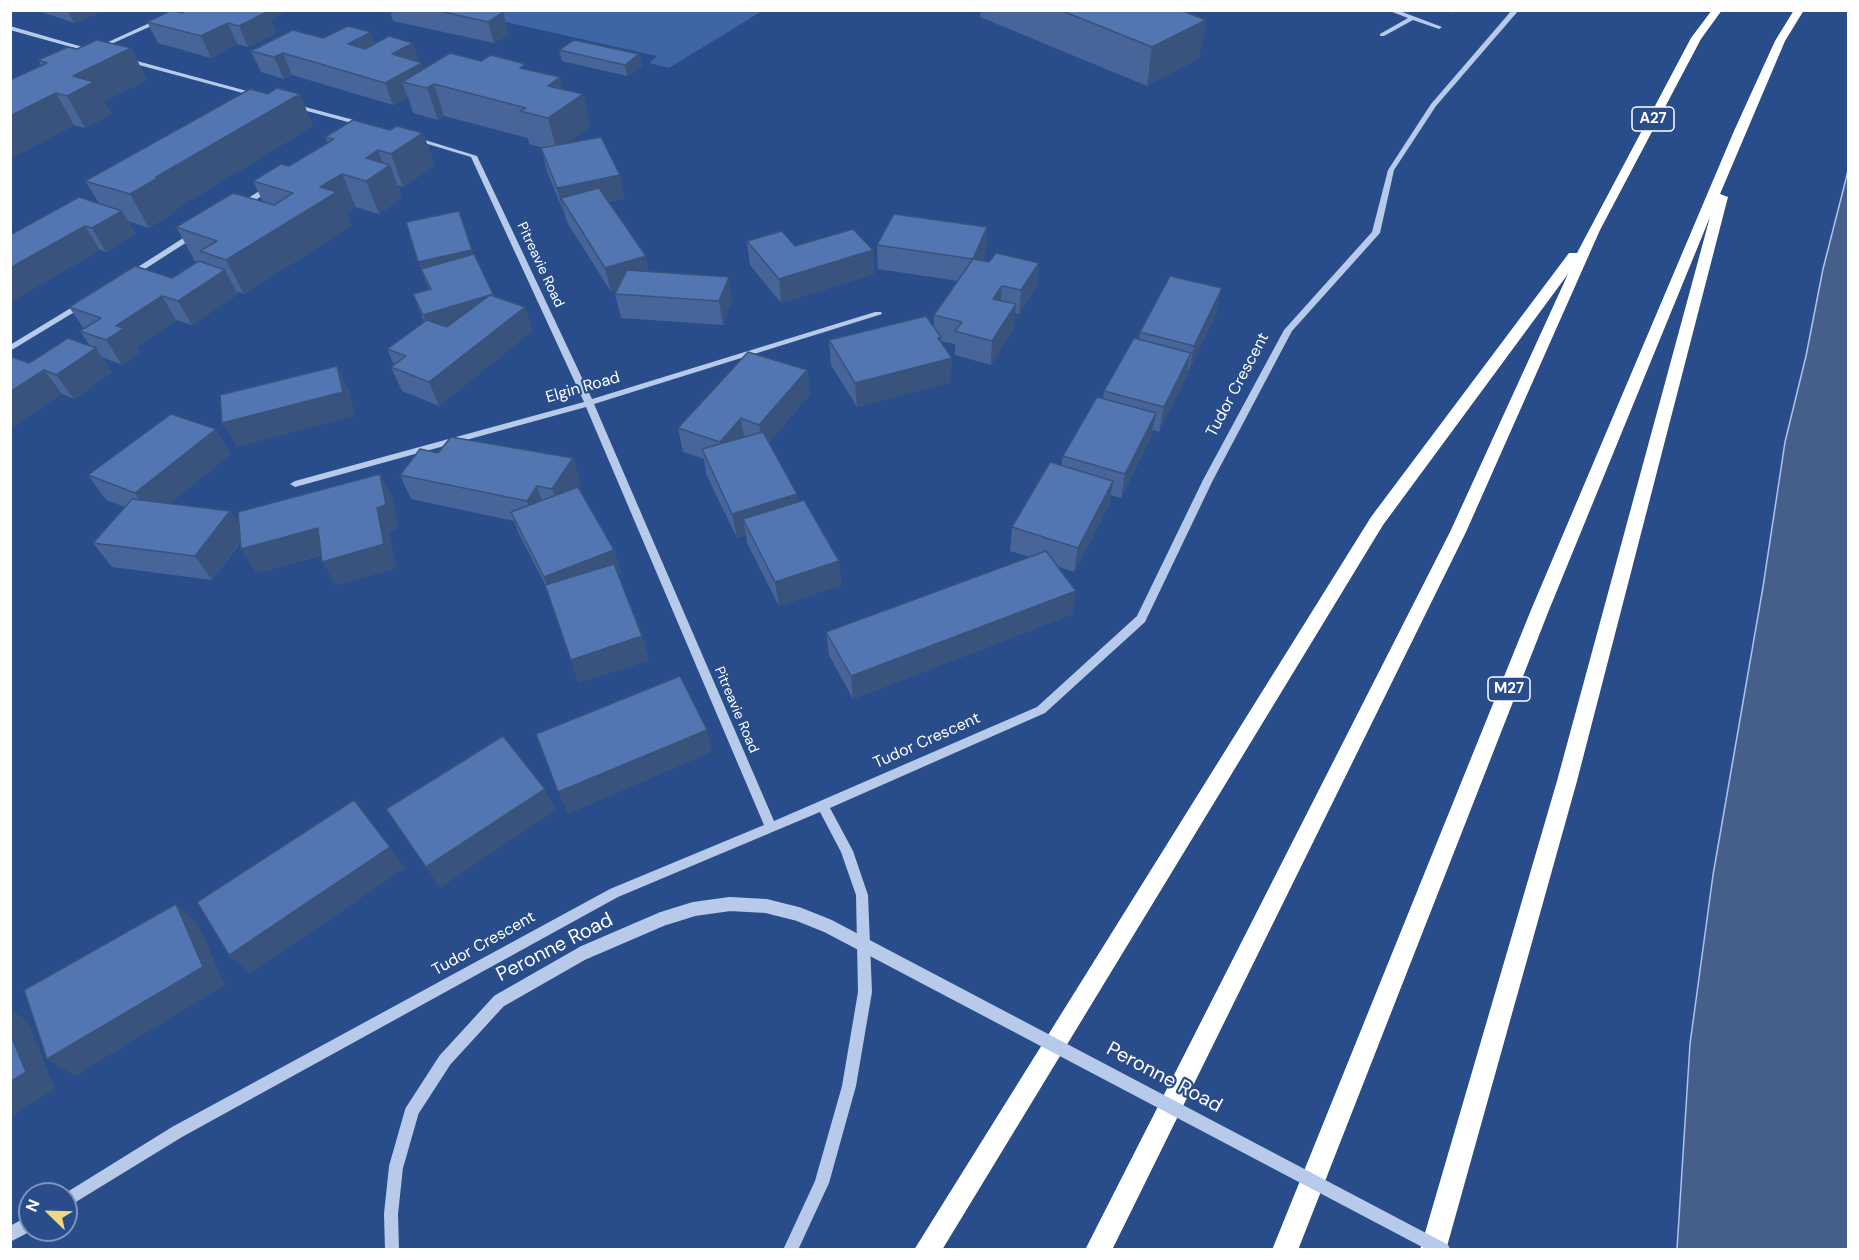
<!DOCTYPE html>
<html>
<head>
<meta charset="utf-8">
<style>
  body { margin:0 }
  #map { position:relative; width:1859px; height:1260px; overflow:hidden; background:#294d8a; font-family:"DM Sans",sans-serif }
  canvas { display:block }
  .frame { position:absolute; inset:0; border:12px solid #fff; pointer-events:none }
  .north { position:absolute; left:18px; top:1182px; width:60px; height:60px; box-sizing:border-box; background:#294d8a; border:2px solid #7f94b9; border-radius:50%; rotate:293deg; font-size:16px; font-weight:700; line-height:24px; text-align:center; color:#fff }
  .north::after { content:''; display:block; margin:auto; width:21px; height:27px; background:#f0d67e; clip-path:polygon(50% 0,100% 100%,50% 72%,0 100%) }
</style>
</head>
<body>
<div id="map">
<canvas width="1859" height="1260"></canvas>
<div class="frame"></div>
<div class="north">N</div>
</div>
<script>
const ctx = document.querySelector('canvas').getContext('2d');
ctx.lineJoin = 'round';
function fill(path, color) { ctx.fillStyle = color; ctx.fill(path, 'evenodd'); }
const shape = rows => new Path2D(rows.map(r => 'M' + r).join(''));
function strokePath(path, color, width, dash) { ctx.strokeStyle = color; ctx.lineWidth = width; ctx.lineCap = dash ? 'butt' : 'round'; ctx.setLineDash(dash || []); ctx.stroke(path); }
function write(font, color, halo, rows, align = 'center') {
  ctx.font = font + ' "DM Sans",sans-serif'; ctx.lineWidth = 4.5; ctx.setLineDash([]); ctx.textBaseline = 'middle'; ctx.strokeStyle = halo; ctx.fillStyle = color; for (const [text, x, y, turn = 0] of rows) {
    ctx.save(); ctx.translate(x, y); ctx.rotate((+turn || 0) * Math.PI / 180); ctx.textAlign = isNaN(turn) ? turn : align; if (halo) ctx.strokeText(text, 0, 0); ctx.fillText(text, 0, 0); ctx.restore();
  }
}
fill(shape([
  [457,11,762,11,669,68,649,63,657,56]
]), '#3e66a6');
const water = shape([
  [1848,171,1848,1249,1677,1249,1690,1044,1713,875,1763,587,1785,442,1806,356,1823,269,1848,171]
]);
fill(water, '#465f8a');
strokePath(water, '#acc4e9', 1.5);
fill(shape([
  [178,10,187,10,100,49,95,48,178,10],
  [1387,10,1397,10,1442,27,1439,29,1413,20,1384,36,1380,36,1380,34,1408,18,1387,10],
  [1512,10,1519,10,1436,106,1394,170,1380,233,1292,331,1213,480,1145,622,1045,713,830,808,853,851,868,895,872,992,856,1086,829,1183,798,1250,783,1250,815,1181,842,1086,858,992,856,895,841,852,820,812,618,897,182,1137,66,1208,66,1194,64,1194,172,1127,610,889,764,825,586,407,295,487,290,484,295,481,584,402,471,157,411,139,411,137,415,137,477,156,592,399,875,312,881,312,882,314,594,404,774,821,1037,707,1137,616,1203,480,1284,330,1372,232,1388,170,1431,104,1512,10],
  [10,26,93,50,94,51,89,52,10,30,10,26],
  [126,58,258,94,259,95,254,96,124,61,123,60,126,58],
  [294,104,365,123,366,124,363,126,292,107,292,105,294,104],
  [267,186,274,188,243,208,236,206,267,186],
  [191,233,198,235,134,276,131,276,127,274,191,233],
  [79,303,82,303,86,305,10,351,10,345,79,303],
  [30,1215,30,1230,33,1230,10,1242,10,1226,30,1215]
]), '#b7cae9');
fill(shape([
  [1712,10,1722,10,1701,39,1600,230,1466,532,1112,1250,1085,1250,1450,532,1568,274,1383,525,942,1250,914,1250,1371,517,1569,253,1577,253,1691,38,1712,10],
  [1794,10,1804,10,1785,41,1720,194,1728,197,1577,781,1446,1250,1420,1250,1557,781,1710,217,1549,610,1298,1250,1272,1250,1531,610,1734,131,1775,41,1794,10]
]), '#fff');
strokePath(shape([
  [392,1250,391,1214,396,1167,412,1111,445,1060,499,1001,583,953,662,919,694,909,730,904,766,906,798,914,828,926,1443,1250]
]), '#b7cae9', 14);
fill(shape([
  [36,10,97,10,98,13,74,23],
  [187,10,288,10,270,19,276,33,248,47,237,44,211,58,158,43,147,22,182,13],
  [390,10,494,10,509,34,494,43,393,21],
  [981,10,1180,10,1206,20,1199,58,1147,86,980,17],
  [1445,10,1458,10,1453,13],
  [323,38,375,44,420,62,424,68,481,61,527,69,563,90,583,94,590,126,567,143,625,198,608,202,649,271,732,301,723,325,621,318,615,294,617,290,611,292,567,222,564,211,563,211,547,171,541,148,544,148,529,144,528,138,444,116,438,120,413,113,408,97,393,105,292,75,284,79,261,72,251,51],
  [131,48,147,80,104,101,112,114,85,128,74,125,10,159,41,65,38,60,77,49],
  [559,50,639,54,642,66,627,76,562,61],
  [313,126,176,209,176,211,149,228,128,221,136,234,106,252,100,250,10,302,10,235,99,203,85,181],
  [390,130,423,133,435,165,403,187,398,185,402,198,379,214,356,207,346,213,351,226,244,294,237,291,238,294,192,325,176,320,136,347,140,353,122,365,102,357,112,372,74,399,62,394,29,363,90,346,80,331,84,329,69,307,172,278,197,262,195,261,176,227,263,202,253,181,289,166,328,143,325,137],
  [987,227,986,250,982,261,989,262,1039,263,1037,287,1019,314,1015,313,1014,328,991,365,955,355,955,344,941,341,951,382,857,407,831,365,829,340,934,326,934,315,958,281,878,269,877,245],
  [747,241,795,246,873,250,874,274,781,303,750,265],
  [474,254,493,296,525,307,532,331,439,406,402,391,391,367,394,365,387,349,424,322,413,294,429,289,428,286,427,286,418,262],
  [1217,312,1189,370,1188,370,1186,377,1159,432,1153,430,1151,437,1121,498,1111,495,1109,505,1074,572,1057,566,1073,614,853,699,829,655,826,632,1030,557,1010,551,1012,527,1061,465,1063,456,1103,398,1104,391,1139,339,1140,332],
  [807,370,810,394,769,442,798,502,839,561,841,585,779,606,747,543,746,535,737,538,706,474,704,459,683,452,678,428],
  [231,454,169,504,230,511,239,525,380,474,392,498,398,529,389,532,396,568,336,585,322,555,257,573,241,549,241,542,212,580,112,567,93,543,125,507,106,500,88,475],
  [400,475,581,483,578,487,614,550,621,574,618,575,642,636,649,660,579,683,547,588,520,536,514,521,411,499]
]), '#476598');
fill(shape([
  [68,10,97,10,98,13,74,23],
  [247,10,288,10,270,19,276,33,248,47,239,26],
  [503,12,509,34,494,43,488,22],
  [1206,20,1199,58,1147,86,1152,47],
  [228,23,237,44,211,58,201,36],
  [371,32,379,54,348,44],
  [10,42,15,49,10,51],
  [413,43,420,64,422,63,430,85,402,82,408,97,393,105,385,83,392,54],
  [131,48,147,80,104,101,112,114,85,128,67,96,73,76],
  [283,53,292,75,284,79,274,57],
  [639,54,642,66,627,76,625,65],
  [560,77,567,105,583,94,590,126,557,151,548,118,548,86],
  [434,84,444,116,438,120,427,88],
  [56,93,74,125,10,159,10,116],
  [300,94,313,126,176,209,176,211,149,228,130,194,156,177],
  [423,133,435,165,403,187,391,154],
  [378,150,385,168,390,165,402,198,379,214,366,181,366,158],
  [342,174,356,207,346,213,351,226,244,294,226,260,320,187],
  [620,175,625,198,568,210,561,198,564,211,563,211,557,188],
  [122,211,136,234,106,252,92,228],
  [85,226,100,250,10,302,10,268],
  [987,227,986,250,973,283,973,259],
  [472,250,480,274,421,269,428,286,427,286,418,262],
  [873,250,874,274,781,303,779,279],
  [646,256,651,280,611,292,605,268],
  [1039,263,1037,287,1019,314,1021,290],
  [225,270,238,294,192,325,178,301],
  [729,277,732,301,723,325,719,301],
  [1002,286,1000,310,993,299],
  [1222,288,1217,312,1189,370,1194,346],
  [490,295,433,339,423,315],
  [162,296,176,320,136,347,140,353,122,365,106,340,116,326],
  [1016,304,1014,328,991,365,992,341],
  [525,307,532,331,439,406,429,382],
  [941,337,941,360,952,358,951,382,857,407,855,383,938,338],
  [96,348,112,372,74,399,56,375],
  [1191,353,1186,377,1159,432,1164,407],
  [337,366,349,390,355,416,237,447,222,423],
  [44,370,62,394,10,429,10,392],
  [807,370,810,394,763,449,759,425],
  [1156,413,1151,437,1121,498,1125,474],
  [741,418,745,443,724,466,720,442],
  [216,429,231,454,152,518,135,493],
  [573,458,581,483,560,513,552,489],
  [380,474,392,498,398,529,389,532,396,568,336,585,322,562,377,508],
  [1113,481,1109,505,1074,572,1078,548],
  [537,486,545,510,536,525,527,501],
  [797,494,800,518,743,519,746,535,737,538,732,514],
  [230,511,245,535,212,580,195,556],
  [318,528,331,552,257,573,241,549],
  [614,550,621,574,553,601,544,577],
  [839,561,841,585,779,606,775,582],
  [1076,591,1073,614,853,699,851,676],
  [642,636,649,660,579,683,571,660],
  [707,730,712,752,568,814,558,792],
  [545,789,556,810,440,888,426,867],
  [390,847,405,868,250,974,229,955],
  [176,904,198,924,225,985,75,1076,47,1059],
  [10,1010,27,1020,55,1089,10,1117]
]), '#39537c');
const building = shape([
  [172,10,182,13,187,10,262,10,267,12,239,26,228,23,201,36,147,22,172,10],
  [435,10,494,10,503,12,488,22,435,10],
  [1060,10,1180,10,1206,20,1152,47,1060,10],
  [348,26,371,32,348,44,365,49,389,36,413,43,392,54,422,63,385,83,283,53,274,57,251,51,293,30,323,38,348,26],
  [97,40,131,48,73,76,94,82,67,96,56,93,10,116,10,80,47,63,38,60,68,47,77,49,97,40],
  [574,40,639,54,625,65,559,50,574,40],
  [450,53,481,61,491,55,525,64,520,68,560,77,548,86,583,94,548,118,520,111,526,108,434,84,427,88,402,82,450,53],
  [277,88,300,94,156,177,158,178,130,194,85,181,250,89,268,94,277,88],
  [353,120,390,130,397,126,423,133,391,154,378,150,366,158,390,165,366,181,342,174,320,187,337,192,226,260,200,251,217,241,176,227,233,193,274,205,293,193,253,181,281,164,289,166,334,139,325,137,353,120],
  [601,137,620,175,557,188,541,148,601,137],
  [599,188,646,256,605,268,561,198,599,188],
  [79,197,122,211,92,228,85,226,10,268,10,235,79,197],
  [459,211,472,250,418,262,406,222,459,211],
  [894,214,987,227,973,259,989,262,996,253,1039,263,1021,290,1002,286,993,299,1016,304,992,341,955,331,962,322,934,315,973,259,877,245,894,214],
  [853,229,873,250,779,279,747,241,782,231,795,246,853,229],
  [474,254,493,294,490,295,525,307,429,382,391,367,406,356,387,349,427,320,447,327,490,295,423,315,413,294,431,289,421,269,474,254],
  [199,261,225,270,178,301,162,296,116,326,124,328,106,340,80,331,101,318,69,307,135,266,172,278,199,261],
  [627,270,729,277,719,301,615,294,627,270],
  [1170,276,1222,288,1194,346,1140,332,1170,276],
  [926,316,941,337,938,338,952,358,855,383,829,340,926,316],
  [68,338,96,348,56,375,44,370,10,392,10,356,29,363,68,338],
  [1134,338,1191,353,1164,407,1104,391,1134,338],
  [748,352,807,370,759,425,741,418,720,442,678,428,748,352],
  [337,366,343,392,222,423,220,395,337,366],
  [1097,397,1156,413,1125,474,1063,456,1097,397],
  [171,414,216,429,135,493,88,475,171,414],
  [763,432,797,494,732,514,702,449,763,432],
  [451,437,573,458,552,489,537,486,527,501,400,475,420,449,438,453,451,437],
  [1050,462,1113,481,1078,548,1012,527,1050,462],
  [380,474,386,505,377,508,384,544,322,562,318,528,241,549,238,512,380,474],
  [578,487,614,550,544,577,511,512,578,487],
  [132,499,230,511,195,556,93,543,132,499],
  [804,500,839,561,775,582,743,519,804,500],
  [1046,551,1076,591,851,676,826,632,1046,551],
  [614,564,642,636,571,660,545,585,614,564],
  [680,676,707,730,558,792,536,734,680,676],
  [503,736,545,789,426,867,386,809,503,736],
  [354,800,390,847,229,955,197,902,354,800],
  [176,904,203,967,47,1059,24,990,176,904],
  [10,1033,26,1072,10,1082,10,1033]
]);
fill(building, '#5276b1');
strokePath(building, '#39537c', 1.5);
write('14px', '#fff', '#294d8a', [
  ["Pitreavie Road",540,265,65],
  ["Pitreavie Road",736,710,67]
]);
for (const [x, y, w] of [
  [1653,119,42],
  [1509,689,42]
]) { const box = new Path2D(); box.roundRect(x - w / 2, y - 12, w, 24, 4.5); ctx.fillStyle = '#294d8a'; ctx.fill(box); strokePath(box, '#fff', 1.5); }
write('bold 15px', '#fff', null, [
  ["A27",1653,119],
  ["M27",1509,689]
]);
write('16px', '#fff', '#294d8a', [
  ["Tudor Crescent",1238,385,-62],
  ["Elgin Road",583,388,-16],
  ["Tudor Crescent",927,741,-24],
  ["Tudor Crescent",484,944,-29]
]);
write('20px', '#fff', '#294d8a', [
  ["Peronne Road",555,948,-27],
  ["Peronne Road",1164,1078,28]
]);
</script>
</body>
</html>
